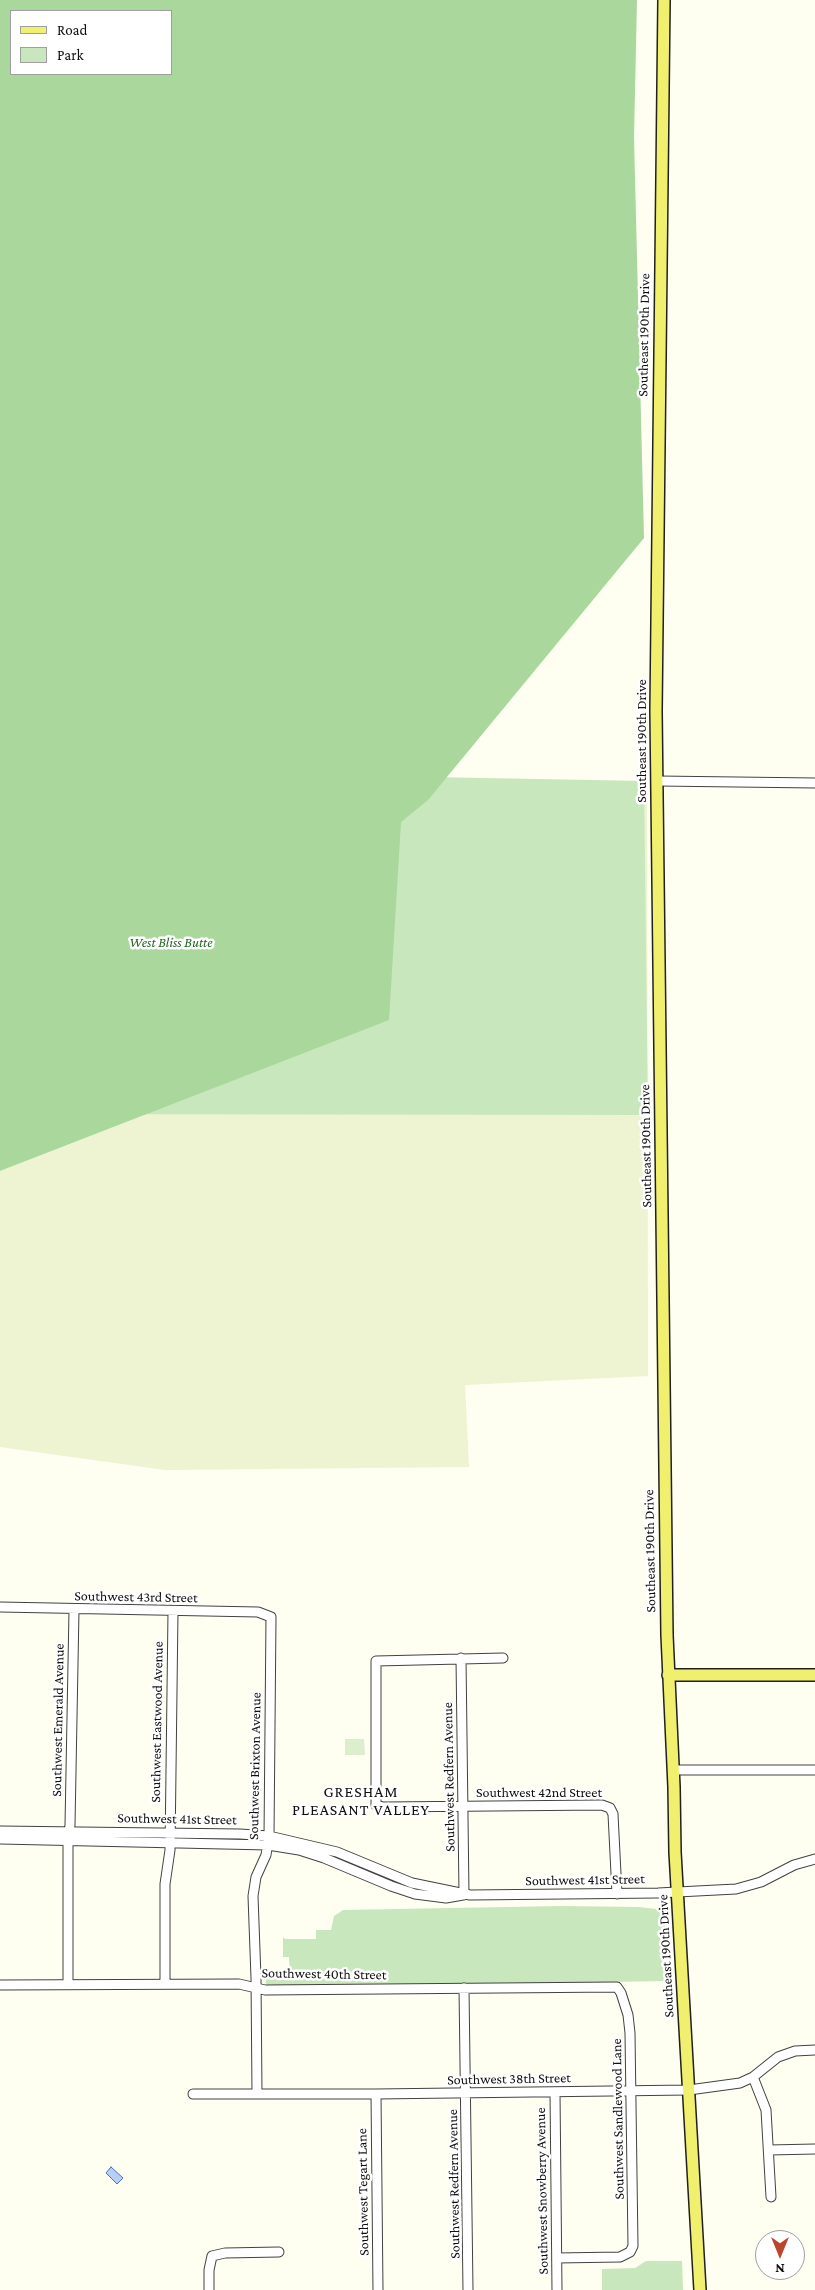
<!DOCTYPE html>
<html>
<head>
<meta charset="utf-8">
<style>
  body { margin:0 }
  #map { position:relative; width:815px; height:2290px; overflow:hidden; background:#fefef1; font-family:"Crimson Pro",serif }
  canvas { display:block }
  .legend { position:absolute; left:10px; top:10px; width:162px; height:65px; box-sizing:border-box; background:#fff; border:1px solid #9f9f9f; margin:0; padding:6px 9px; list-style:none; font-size:15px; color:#0f0f0f }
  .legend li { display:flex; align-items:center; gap:10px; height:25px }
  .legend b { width:25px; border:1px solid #9f9f9f }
  .north { position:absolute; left:755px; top:2230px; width:50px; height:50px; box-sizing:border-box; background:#fff; border:1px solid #9f9f9f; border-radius:50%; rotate:180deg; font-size:14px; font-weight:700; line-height:20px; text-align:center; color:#0f0f0f }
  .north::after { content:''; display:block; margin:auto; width:18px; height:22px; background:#b8472d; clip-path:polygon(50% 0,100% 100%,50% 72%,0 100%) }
</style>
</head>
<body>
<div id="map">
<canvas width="815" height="2290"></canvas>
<ul class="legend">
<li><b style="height:6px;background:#f1f06e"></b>Road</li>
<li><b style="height:14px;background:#c8e7bc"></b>Park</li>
</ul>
<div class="north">N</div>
</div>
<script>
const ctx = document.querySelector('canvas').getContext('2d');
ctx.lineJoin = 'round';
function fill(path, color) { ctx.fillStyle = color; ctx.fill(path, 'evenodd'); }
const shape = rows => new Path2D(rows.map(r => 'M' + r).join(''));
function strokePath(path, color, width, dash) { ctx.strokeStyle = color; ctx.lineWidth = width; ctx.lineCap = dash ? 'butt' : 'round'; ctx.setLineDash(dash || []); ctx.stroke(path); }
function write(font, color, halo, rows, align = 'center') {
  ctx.font = font + ' "Crimson Pro",serif'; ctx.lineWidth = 5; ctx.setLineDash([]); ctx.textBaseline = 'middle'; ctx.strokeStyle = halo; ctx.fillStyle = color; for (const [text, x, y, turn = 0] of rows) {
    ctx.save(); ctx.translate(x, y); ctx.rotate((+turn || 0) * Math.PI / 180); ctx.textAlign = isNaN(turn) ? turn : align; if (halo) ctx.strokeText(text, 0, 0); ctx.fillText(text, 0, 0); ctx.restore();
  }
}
fill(shape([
  [647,790,648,1376,465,1385,469,1467,165,1470,0,1447,0,1171,389,1020,435,792]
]), '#eef3d2');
fill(shape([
  [0,769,644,781,648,1115,0,1114],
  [562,1906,639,1907,664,1910,669,1981,266,1987,266,1977,290,1976,289,1957,283,1957,283,1937,285,1939,316,1939,316,1930,331,1930,334,1916,343,1910],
  [646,2261,682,2261,683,2290,602,2290,602,2269,635,2268]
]), '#c8e7bc');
fill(shape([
  [0,0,637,0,634,137,644,538,428,800,401,822,389,1020,0,1171],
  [11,11,171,11,171,74,11,74]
]), '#a9d79c');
fill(shape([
  [345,1739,364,1739,365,1755,345,1755]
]), '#dbefcd');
const water = shape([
  [111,2167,123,2178,117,2184,106,2173,111,2167]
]);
fill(water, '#b8cff3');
strokePath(water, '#4373c6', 1);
const minor = shape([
  [658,781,815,783],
  [0,1607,258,1612,271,1617,269,1836,266,1855,256,1877,253,1896,256,1978,257,2094],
  [461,1658,464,1895],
  [503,1658,376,1661,376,1805,383,1807,602,1805,610,1808,613,1814,617,1894],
  [673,1770,815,1770],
  [0,1831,240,1834,269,1836,337,1852,412,1883,470,1895,658,1893,736,1889,761,1882,794,1865,815,1859],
  [0,1839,268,1845,299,1850,324,1858,391,1886,415,1894,446,1898,463,1895],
  [165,1983,165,1884,170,1850,173,1611],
  [68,1984,68,1841,70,1825,74,1610],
  [0,1985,239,1984,265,1990,617,1987,621,1993,628,2015,630,2033,633,2246,630,2252,620,2257,557,2258],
  [464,1988,468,2290],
  [753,2077,766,2110,771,2197],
  [555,2092,557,2290],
  [193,2094,376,2094,689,2090,740,2083,753,2077,778,2057,795,2051,815,2050],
  [376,2094,378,2290],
  [769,2150,815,2149],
  [209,2290,209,2270,212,2256,225,2253,279,2252]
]);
const major = shape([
  [664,0,656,711,667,1635,674,1787,675,1852,700,2290],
  [668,1675,815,1675]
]);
strokePath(minor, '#424242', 11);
strokePath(major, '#202020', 14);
strokePath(minor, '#fff', 9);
strokePath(major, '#f1f06e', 11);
write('14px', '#0f0f0f', '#fff', [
  ["Southeast 190th Drive",644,335,-89],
  ["Southeast 190th Drive",642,741,-90],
  ["Southeast 190th Drive",646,1146,-91],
  ["Southeast 190th Drive",650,1551,-91],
  ["Southwest 43rd Street",136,1597,1],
  ["Southwest Emerald Avenue",58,1720,-89],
  ["Southwest Eastwood Avenue",157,1722,-89],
  ["Southwest Brixton Avenue",255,1766,-89],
  ["Southwest Redfern Avenue",449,1777,-91],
  ["Southwest 42nd Street",539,1793],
  ["Southwest 41st Street",177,1819,1],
  ["Southwest 41st Street",585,1880,-1],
  ["Southeast 190th Drive",666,1956,-93],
  ["Southwest 40th Street",324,1974,1],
  ["Southwest 38th Street",509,2079,-1],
  ["Southwest Sandlewood Lane",618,2119,-91],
  ["Southwest Redfern Avenue",454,2184,-91],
  ["Southwest Snowberry Avenue",542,2191,-91],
  ["Southwest Tegart Lane",363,2192,-91]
]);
write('italic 14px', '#226424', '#fff', [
  ["West Bliss Butte",171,943]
]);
ctx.letterSpacing = '1px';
write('16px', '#0f0f0f', '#fff', [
  ["GRESHAM",361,1792],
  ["PLEASANT VALLEY",361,1810]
]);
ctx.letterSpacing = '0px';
</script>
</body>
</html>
